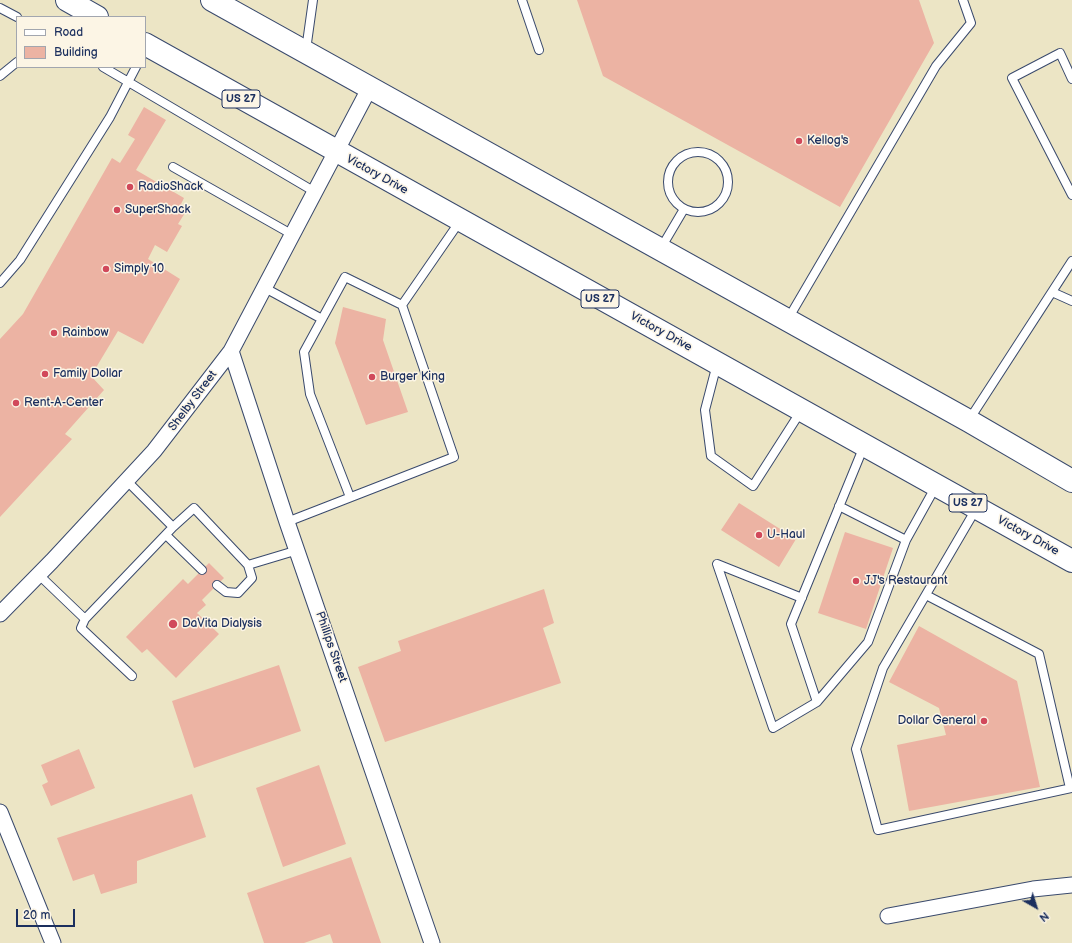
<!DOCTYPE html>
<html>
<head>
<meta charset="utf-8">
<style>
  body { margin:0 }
  #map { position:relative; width:1072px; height:943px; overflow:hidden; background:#ece5c5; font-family:"Balsamiq Sans",sans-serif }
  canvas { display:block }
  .legend { position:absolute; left:16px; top:16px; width:130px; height:52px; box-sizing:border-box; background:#fcf5e5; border:1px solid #a2a6af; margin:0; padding:5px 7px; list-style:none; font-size:12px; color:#1b2f5e }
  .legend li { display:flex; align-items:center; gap:8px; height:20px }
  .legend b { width:20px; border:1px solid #a2a6af }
  .north { position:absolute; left:1016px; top:887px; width:40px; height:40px; -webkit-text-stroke:3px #fcf5e5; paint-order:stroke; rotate:141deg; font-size:11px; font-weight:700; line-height:16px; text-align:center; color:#1b2f5e }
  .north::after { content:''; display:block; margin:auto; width:14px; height:18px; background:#1b2f5e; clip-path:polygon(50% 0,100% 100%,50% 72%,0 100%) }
  .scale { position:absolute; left:16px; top:909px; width:59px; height:18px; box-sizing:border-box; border:2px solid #1b2f5e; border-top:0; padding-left:5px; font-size:12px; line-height:14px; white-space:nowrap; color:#1b2f5e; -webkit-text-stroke:3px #fcf5e5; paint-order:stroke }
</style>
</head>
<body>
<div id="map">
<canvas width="1072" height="943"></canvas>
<ul class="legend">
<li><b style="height:5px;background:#fff"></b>Road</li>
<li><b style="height:11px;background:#ecb3a3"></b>Building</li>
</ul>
<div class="north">N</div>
<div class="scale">20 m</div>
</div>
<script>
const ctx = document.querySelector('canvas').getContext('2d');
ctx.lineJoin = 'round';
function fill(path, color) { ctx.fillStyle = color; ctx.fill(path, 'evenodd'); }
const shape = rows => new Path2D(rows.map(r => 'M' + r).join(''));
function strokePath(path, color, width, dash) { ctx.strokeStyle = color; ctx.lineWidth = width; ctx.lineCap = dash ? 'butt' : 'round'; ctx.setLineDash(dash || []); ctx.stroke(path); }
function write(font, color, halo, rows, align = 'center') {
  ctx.font = font + ' "Balsamiq Sans",sans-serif'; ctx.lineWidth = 3; ctx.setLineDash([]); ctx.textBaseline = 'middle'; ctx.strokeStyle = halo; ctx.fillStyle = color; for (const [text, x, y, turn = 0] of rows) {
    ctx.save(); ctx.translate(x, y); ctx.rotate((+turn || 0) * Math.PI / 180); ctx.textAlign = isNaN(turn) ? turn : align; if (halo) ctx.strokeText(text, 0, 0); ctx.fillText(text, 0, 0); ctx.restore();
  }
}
fill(shape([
  [577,0,919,0,934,43,840,207,603,76],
  [144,107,166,120,136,170,184,198,181,204,188,208,178,224,182,226,167,252,155,245,148,259,180,279,143,344,118,331,91,376,104,390,65,434,72,439,0,517,0,339,23,314,112,158,120,163,135,139,128,135],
  [343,307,386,319,383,340,408,412,366,425,335,343],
  [739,503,796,539,779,567,721,530],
  [845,532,893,548,866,629,818,613],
  [209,563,224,578,202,600,206,605,197,613,219,634,176,678,147,649,142,653,126,637,183,579,188,584],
  [544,589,554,623,543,628,561,683,385,742,358,667,401,651,398,641],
  [919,626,1017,681,1040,787,909,811,897,745,946,735,939,708,889,682],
  [279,665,301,731,194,768,172,701],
  [79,749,95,788,51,806,42,785,48,782,41,765],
  [319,765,346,844,283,867,256,788],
  [192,794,206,837,137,861,137,883,101,894,94,874,73,881,57,838],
  [351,857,381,943,333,943,330,934,304,943,264,943,247,893]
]), '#ecb3a3');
const lane = shape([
  [522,0,539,50],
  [0,8,17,17],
  [306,50,313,0],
  [103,67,315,192],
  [0,76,17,62],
  [1072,79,1060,53,1012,78,1072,195],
  '668 182a30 30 0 1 1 60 0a30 30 0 1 1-60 0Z',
  [173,167,293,235],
  [661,248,684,209],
  [0,283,20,260,110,117,136,67],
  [265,288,322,319],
  [1052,292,1072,301],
  [788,319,936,66,971,23,963,0],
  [717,364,705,410,711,456,753,486,801,411],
  [969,420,1072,261],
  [864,446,791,624,817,702,868,642,906,540,936,486],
  [350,497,310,394,304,352,345,277,402,305],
  [839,506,906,540],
  [976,509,883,668,856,749,878,830,1072,788],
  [287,522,454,457,402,305,460,221],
  [173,527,194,508,248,565,298,550],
  [166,535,202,570],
  [38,574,85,619,173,527,127,481],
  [217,585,226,592,238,593,252,578,248,565],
  [926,595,1039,654,1070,788],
  [802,598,717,564,773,728,817,702],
  [85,619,81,628,132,676]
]);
const street = shape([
  [231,351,287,522,432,943],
  [0,614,52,561,154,451,231,351,369,89],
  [0,812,53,943],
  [888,916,1033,889,1072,885]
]);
const highway = shape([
  [67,0,97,17],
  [212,0,969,421,1072,481],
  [145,44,1072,561]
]);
strokePath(lane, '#3a4a6d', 10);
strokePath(street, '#3a4a6d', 17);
strokePath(highway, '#3a4a6d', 24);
strokePath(lane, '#fff', 8);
strokePath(street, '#fff', 15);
strokePath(highway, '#fff', 22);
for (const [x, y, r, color] of [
  [799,141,4,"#d1495b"],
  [130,187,4,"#d1495b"],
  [117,210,4,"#d1495b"],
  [106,269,4,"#d1495b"],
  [54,333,4,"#d1495b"],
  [45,374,4,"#d1495b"],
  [372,377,4,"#d1495b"],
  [16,403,4,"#d1495b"],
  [759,535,4,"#d1495b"],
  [856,581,4,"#d1495b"],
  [173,624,5,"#d1495b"],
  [984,721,4,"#d1495b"]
]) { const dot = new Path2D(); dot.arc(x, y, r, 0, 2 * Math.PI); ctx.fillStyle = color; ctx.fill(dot); strokePath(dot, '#fcf5e5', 1.5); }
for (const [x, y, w] of [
  [241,99,38],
  [600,299,38],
  [968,503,38]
]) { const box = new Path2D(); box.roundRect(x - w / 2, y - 9, w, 18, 3); ctx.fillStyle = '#fcf5e5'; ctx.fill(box); strokePath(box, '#1b2f5e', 1); }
write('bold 11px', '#1b2f5e', null, [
  ["US 27",241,99],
  ["US 27",600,299],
  ["US 27",968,503]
]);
write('12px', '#1b2f5e', '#fcf5e5', [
  ["Kellog's",807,141],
  ["RadioShack",138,187],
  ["SuperShack",125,210],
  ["Simply 10",114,269],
  ["Rainbow",62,333],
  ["Family Dollar",53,374],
  ["Burger King",380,377],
  ["Rent-A-Center",24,403],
  ["U-Haul",767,535],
  ["JJ's Restaurant",864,581],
  ["DaVita Dialysis",182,624],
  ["Dollar General",976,721,"right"]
], 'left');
write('12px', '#1b2f5e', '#fcf5e5', [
  ["Victory Drive",377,175,29],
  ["Victory Drive",661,332,29],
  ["Shelby Street",193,401,-53],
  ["Victory Drive",1028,536,29],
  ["Phillips Street",331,647,71]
]);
</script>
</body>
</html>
